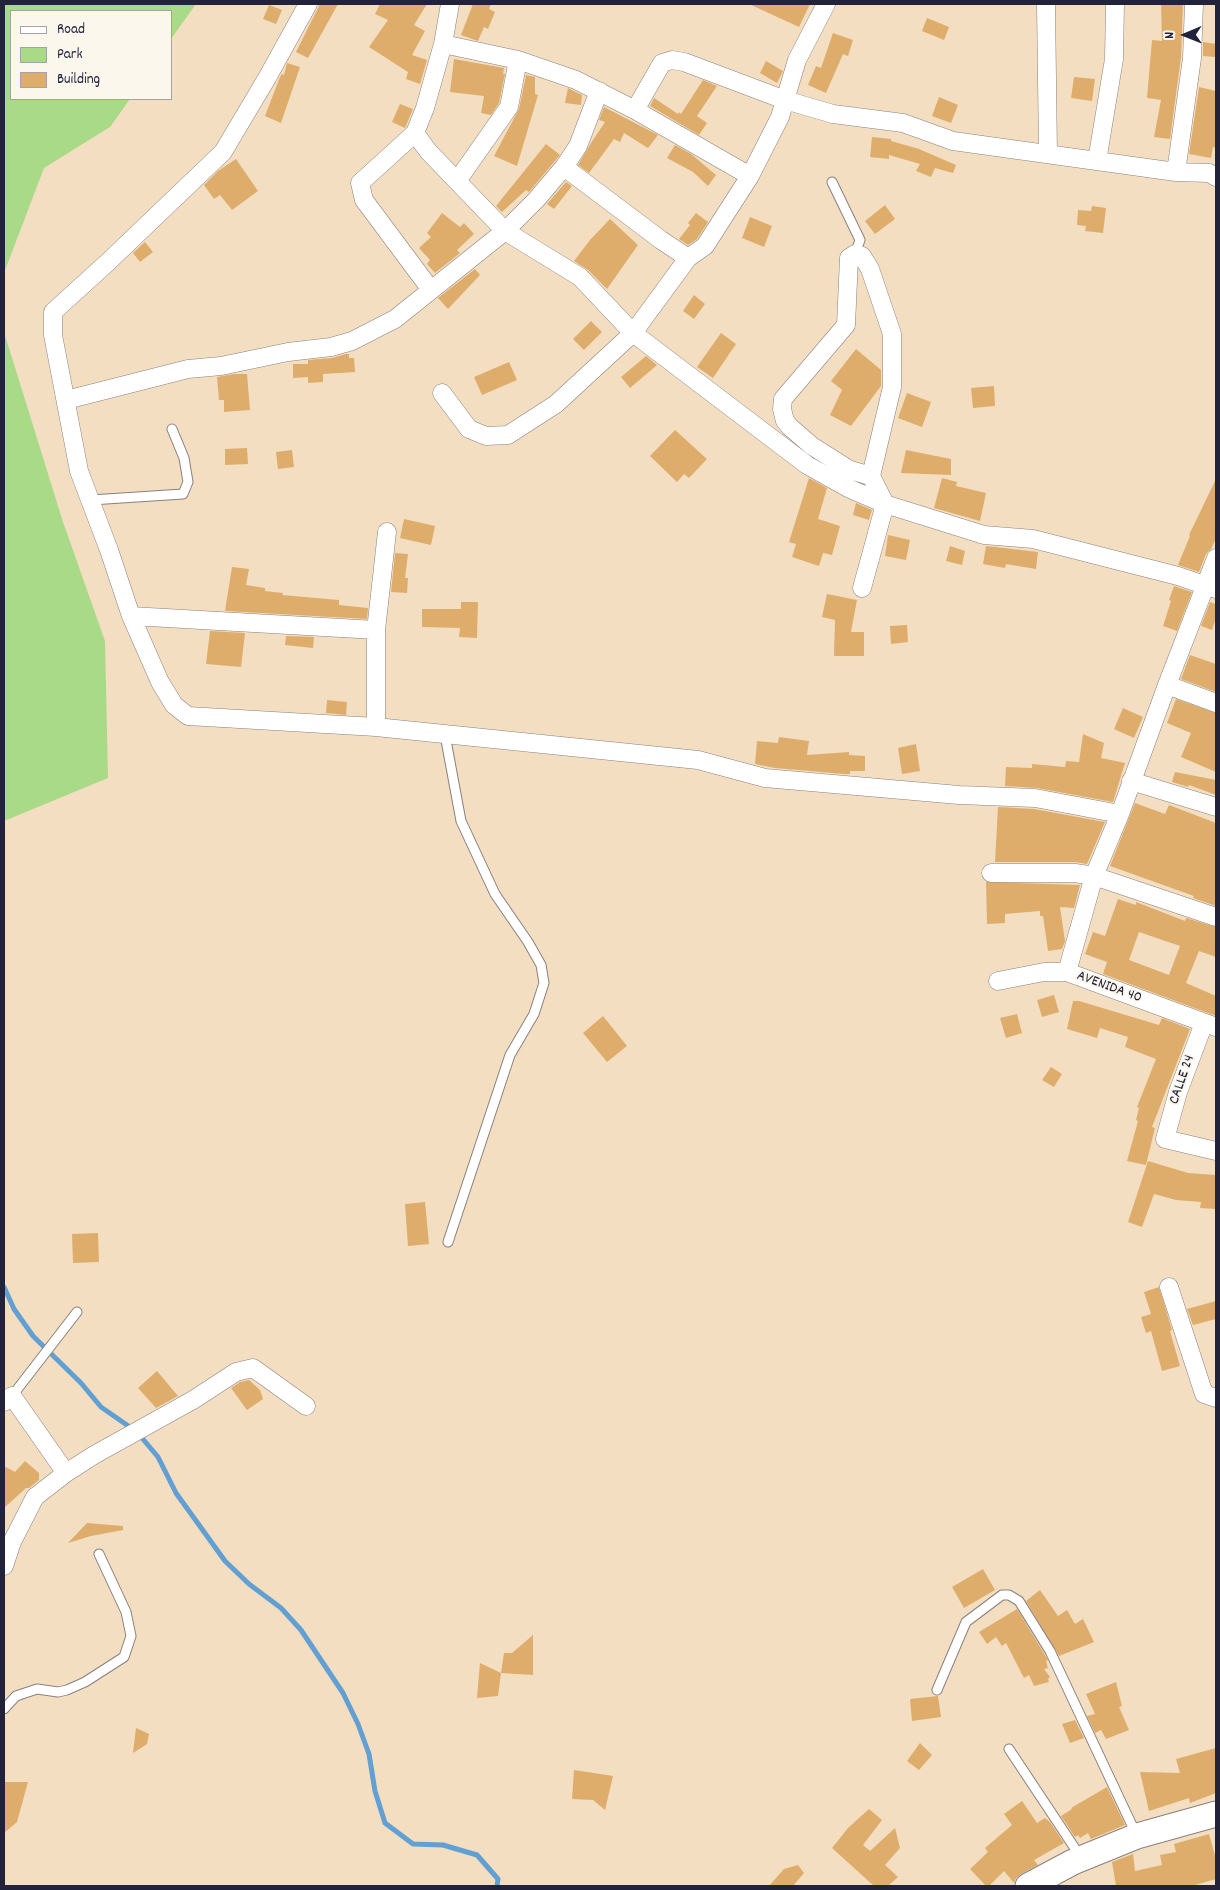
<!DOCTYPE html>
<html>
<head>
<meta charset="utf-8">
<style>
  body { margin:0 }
  #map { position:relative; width:1220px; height:1890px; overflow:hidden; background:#f3dec1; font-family:Dekko,sans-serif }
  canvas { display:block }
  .frame { position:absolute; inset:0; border:5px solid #22223b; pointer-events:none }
  .legend { position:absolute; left:10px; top:10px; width:162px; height:90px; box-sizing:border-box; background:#fbf7ec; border:1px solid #a4a2a5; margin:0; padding:6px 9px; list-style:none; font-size:15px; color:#22223b }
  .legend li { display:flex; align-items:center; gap:10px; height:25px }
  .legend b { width:25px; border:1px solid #a4a2a5 }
  .north { position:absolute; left:1160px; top:10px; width:50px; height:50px; -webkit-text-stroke:4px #fbf7ec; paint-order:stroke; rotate:269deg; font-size:14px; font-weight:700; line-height:20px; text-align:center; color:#22223b }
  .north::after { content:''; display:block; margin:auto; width:18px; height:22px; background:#22223b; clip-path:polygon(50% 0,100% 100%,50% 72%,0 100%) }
</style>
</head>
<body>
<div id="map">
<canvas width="1220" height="1890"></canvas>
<div class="frame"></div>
<ul class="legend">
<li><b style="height:6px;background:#fff"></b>Road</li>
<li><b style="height:14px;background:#a9da88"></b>Park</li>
<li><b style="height:14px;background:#dead6b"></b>Building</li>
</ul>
<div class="north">N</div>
</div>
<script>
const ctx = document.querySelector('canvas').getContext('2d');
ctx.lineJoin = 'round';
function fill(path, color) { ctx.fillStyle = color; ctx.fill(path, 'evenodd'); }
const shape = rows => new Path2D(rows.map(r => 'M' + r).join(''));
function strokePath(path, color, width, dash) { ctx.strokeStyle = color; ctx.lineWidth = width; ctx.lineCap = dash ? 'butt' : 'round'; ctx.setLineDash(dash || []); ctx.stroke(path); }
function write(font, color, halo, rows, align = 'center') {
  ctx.font = font + ' Dekko,sans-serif'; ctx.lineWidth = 4; ctx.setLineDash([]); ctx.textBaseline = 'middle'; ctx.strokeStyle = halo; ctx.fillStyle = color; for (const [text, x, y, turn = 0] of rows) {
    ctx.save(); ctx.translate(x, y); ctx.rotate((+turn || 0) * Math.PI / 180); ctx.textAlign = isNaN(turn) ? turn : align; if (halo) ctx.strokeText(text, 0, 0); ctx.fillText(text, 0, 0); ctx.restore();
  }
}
fill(shape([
  [4,4,196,4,171,39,171,11,11,11,11,99,130,99,110,127,44,168,4,273],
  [4,332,63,522,105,641,108,778,4,821]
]), '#a9da88');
strokePath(shape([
  [4,1287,14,1309,33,1336,81,1383,101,1407,137,1432,158,1457,176,1493,225,1561,249,1584,281,1608,301,1630,343,1693,358,1724,369,1754,375,1791,385,1823,413,1844,443,1845,477,1855,498,1879,497,1886]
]), '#62a0d3', 5);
fill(shape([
  [320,4,338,4,308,58,296,52],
  [380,4,427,4,414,25,425,31,412,55,427,60,420,84,406,79,408,72,369,47,388,20,375,14],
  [473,4,491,4,489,9,495,12,488,29,484,27,478,41,461,35],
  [749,4,810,4,799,27],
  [1161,4,1183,4,1181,57,1170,139,1154,137,1161,100,1147,98,1152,40,1162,41],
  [269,5,282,10,276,24,263,19],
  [927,18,949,27,944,40,922,31],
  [833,33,853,40,848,56,843,54,826,93,808,85,816,66,821,68],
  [1203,42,1216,44,1215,57,1203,56],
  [454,59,504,68,503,74,505,74,499,103,491,115,481,113,484,96,450,92],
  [766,61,783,71,777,83,760,73],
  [287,63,300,67,281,123,265,116,280,77,282,74,284,75],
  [526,75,535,77,535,94,538,95,517,166,494,156,519,109],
  [1074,77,1095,79,1092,101,1071,98],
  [703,80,717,86,697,116,707,123,699,135,650,106,654,98,678,114,679,112,681,114],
  [1199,87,1216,91,1216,148,1213,147,1211,158,1189,154],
  [568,88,582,95,581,105,565,103],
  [939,97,958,105,951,123,932,116],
  [400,104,413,109,405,128,392,122],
  [604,107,658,135,648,148,624,133,620,142,614,139,589,173,578,165,591,143,605,122,599,120],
  [872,137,891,139,891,141,919,149,956,165,953,173,935,168,931,177,916,171,920,164,889,155,889,159,870,157],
  [546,144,560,155,529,192,526,190,502,212,496,206],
  [675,145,691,154,716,175,708,186,693,172,667,158],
  [236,159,258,191,232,210,220,195,214,199,204,185,218,171],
  [566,182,572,186,554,209,547,204],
  [885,205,895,219,875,234,865,221],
  [1092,206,1106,208,1103,233,1085,231,1086,226,1077,225,1078,210,1091,211],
  [442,213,460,227,464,223,474,234,457,250,460,253,435,273,427,264,430,260,419,248,431,237,427,233],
  [696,213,708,222,697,239,688,245,679,239,690,225,688,223],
  [750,217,772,226,764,247,742,238],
  [610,219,638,245,607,289,588,270,574,261,590,240],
  [145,242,153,252,140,262,133,253],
  [475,269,480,275,448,309,438,298],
  [694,295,705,304,694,319,683,311],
  [591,321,602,332,584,350,573,339],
  [721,333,736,344,713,378,697,367],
  [856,349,881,370,881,386,851,426,830,415,842,390,831,381],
  [346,354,349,354,349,358,354,358,355,372,323,374,323,382,308,383,308,377,293,378,293,364,308,364,308,360,332,358],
  [646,356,657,365,630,388,621,377],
  [509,362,517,380,482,395,474,377],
  [234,374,247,374,250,410,224,412,224,400,219,400,217,377],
  [994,386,995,406,973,408,971,388],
  [907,393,931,402,922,427,898,418],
  [675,430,707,459,689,478,684,474,677,482,650,456],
  [247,448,248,464,225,465,225,449],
  [292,450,294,467,278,469,276,452],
  [906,450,951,459,951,475,901,473],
  [809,478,827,488,818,519,840,526,832,555,823,553,819,566,792,557,796,544,789,542],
  [942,478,957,482,956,486,986,493,980,521,934,508],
  [1216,479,1216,539,1211,549,1206,554,1199,572,1178,565,1190,536,1189,535],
  [856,503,872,510,869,520,853,515],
  [404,519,435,526,431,545,400,538],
  [888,535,910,540,906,560,885,556],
  [950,546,965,551,962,565,946,561],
  [986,546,1038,552,1036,569,1006,564,1005,568,983,564],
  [395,553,408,554,405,578,408,578,407,593,391,592],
  [232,567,249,569,246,585,265,588,265,591,283,593,282,595,339,600,339,605,368,608,367,619,225,611],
  [1174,586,1192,592,1177,631,1163,626,1171,601,1169,600],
  [827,594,857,600,851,632,864,632,864,656,834,656,835,620,822,617],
  [461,602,478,602,477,638,459,637,460,628,422,627,422,609,461,609],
  [1210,602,1216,604,1216,618,1212,630,1201,626],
  [907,625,908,642,891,644,890,626],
  [210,631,245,633,241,667,206,664],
  [286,636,314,637,313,648,285,645],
  [1190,655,1216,664,1216,692,1181,679],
  [1176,699,1216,713,1216,772,1181,757,1191,733,1167,723],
  [327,700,347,702,346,715,326,713],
  [1123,708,1143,717,1134,738,1114,729],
  [1083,734,1104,743,1101,758,1125,763,1113,802,1037,788,1005,786,1006,767,1032,768,1032,764,1065,767,1066,761,1079,762],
  [779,737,809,741,807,755,849,752,849,755,865,756,865,771,850,771,850,774,844,774,775,768,755,764,757,741,778,743],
  [916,744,920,771,902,774,898,748],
  [1175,772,1216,780,1216,795,1189,785,1188,787,1172,782],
  [1135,803,1165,814,1169,805,1216,823,1216,906,1193,898,1194,896,1110,866],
  [998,807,1034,809,1105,822,1087,864,1075,862,995,862],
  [986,882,1080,885,1074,908,1060,907,1065,941,1062,949,1048,951,1043,916,1040,916,1040,911,1005,914,1005,923,987,924],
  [1118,899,1136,905,1136,902,1185,921,1186,918,1216,927,1216,957,1199,951,1186,983,1216,996,1216,1016,1103,974,1107,962,1085,954,1093,932,1105,936],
  [1139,932,1180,946,1169,975,1129,960],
  [1054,995,1059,1012,1042,1017,1037,1000],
  [1073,1001,1079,1001,1159,1025,1162,1018,1190,1029,1152,1127,1155,1128,1146,1165,1127,1161,1138,1121,1136,1120,1139,1108,1137,1107,1156,1059,1125,1047,1128,1037,1100,1028,1097,1038,1067,1029],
  [1017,1014,1022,1033,1006,1038,1000,1018],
  [603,1016,627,1046,607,1062,583,1033],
  [1051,1067,1062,1074,1054,1087,1042,1080],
  [1148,1161,1188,1173,1216,1175,1216,1209,1200,1208,1201,1202,1176,1200,1154,1194,1142,1227,1128,1222],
  [425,1202,429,1244,408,1246,405,1204],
  [98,1233,99,1262,73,1263,72,1234],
  [1159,1287,1172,1330,1170,1331,1180,1366,1162,1371,1151,1331,1146,1333,1141,1317,1151,1314,1144,1292],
  [1216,1301,1216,1319,1193,1325,1187,1309],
  [157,1371,178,1396,156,1408,138,1388],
  [249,1380,260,1390,263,1399,247,1410,231,1388,240,1382],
  [25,1461,39,1473,39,1480,29,1488,26,1488,4,1508,4,1466,15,1472],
  [87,1523,123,1526,123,1530,91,1536,68,1543],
  [983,1569,995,1590,964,1608,952,1587],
  [1040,1590,1058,1616,1067,1610,1075,1624,1083,1619,1094,1642,1059,1656,1026,1601],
  [1017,1609,1048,1660,1046,1661,1048,1668,1044,1669,1050,1677,1048,1679,1049,1682,1034,1686,1029,1675,1024,1678,1006,1643,1002,1646,996,1637,987,1644,979,1632],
  [533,1635,533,1675,501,1673,504,1653,512,1653],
  [480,1663,501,1673,498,1696,477,1698],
  [1116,1682,1122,1706,1119,1707,1129,1730,1106,1739,1101,1730,1095,1733,1087,1716,1095,1714,1086,1694],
  [938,1696,941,1717,912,1721,910,1699],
  [1075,1720,1084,1738,1070,1743,1062,1724],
  [136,1728,149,1734,147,1744,133,1753],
  [920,1743,932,1755,919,1770,907,1761],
  [1216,1748,1216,1793,1190,1803,1189,1798,1149,1811,1140,1772,1180,1773,1176,1759],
  [574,1770,613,1776,605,1810,593,1800,572,1799],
  [4,1782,28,1782,17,1822,4,1833],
  [1107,1787,1125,1825,1091,1839,1088,1833,1080,1838,1078,1835,1075,1837,1061,1816,1072,1809,1071,1808],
  [1022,1801,1037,1823,1045,1818,1050,1822,1064,1843,1034,1860,1038,1865,1021,1874,1016,1878,1014,1883,1004,1871,989,1886,986,1886,970,1869,988,1852,985,1848,1012,1825,1004,1814],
  [869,1809,882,1820,863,1845,870,1851,895,1828,900,1848,885,1865,898,1877,888,1886,874,1886,832,1848,848,1828],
  [1209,1834,1216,1859,1216,1879,1192,1886,1116,1886,1112,1862,1133,1854,1135,1871,1162,1865,1160,1855,1176,1852,1174,1844],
  [798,1865,804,1873,793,1886,769,1886,784,1869]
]), '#dead6b');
const service = shape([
  [832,182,860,240,855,254],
  [91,500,183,494,188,482,184,458,172,429],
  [445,735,461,821,495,894,528,942,541,965,544,983,534,1014,510,1055,448,1242],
  [12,1396,77,1312],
  [937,1690,966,1622,1002,1595,1009,1595,1019,1601,1050,1651,1137,1836],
  [4,1709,16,1696,37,1689,58,1692,67,1690,85,1682,124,1657,131,1636,126,1612,99,1554],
  [1009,1749,1080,1856]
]);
const minor = shape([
  [308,4,267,78,223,152,108,262,53,312,53,335,79,471,109,550,131,616,160,682,174,705,188,716,376,727],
  [450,4,443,44,425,108,415,133,428,151,505,231,580,277,633,333,688,258,705,246,750,176,780,117,797,60,826,4],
  [1046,4,1048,154],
  [443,44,518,60,576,80,635,110,750,176],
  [635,110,662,63,672,60,684,62,785,100,833,114,903,123,953,141,1176,172,1209,173,1216,177],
  [415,133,360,183,364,200,431,290],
  [1097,161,1114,59,1115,4],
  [564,167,661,240,688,258],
  [1176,172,1192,58,1194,4],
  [457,181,509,107,518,60],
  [442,393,469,429,486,436,508,435,556,404,633,333,807,465,848,488,885,504,984,535,1033,539,1178,576,1216,589],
  [66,400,188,369,221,366,288,352,331,347,352,341,395,319,505,231,536,200,564,167,578,146,599,91],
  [862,588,885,504,871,476,892,387,892,334,870,269,862,256,855,254,849,258,846,325,783,399,782,409,785,421,790,427,812,446,850,470,871,476],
  [131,616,376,630,376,727,698,760,765,778,959,795,1035,798,1120,814],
  [376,630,387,532],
  [1167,685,1216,703],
  [1131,781,1216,807],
  [991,873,1075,873,1094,876,1216,917],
  [1067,972,1094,876,1120,814,1167,685,1216,558],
  [998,981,1044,972,1067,972,1216,1027],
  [1204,1023,1178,1092,1165,1139,1216,1151],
  [1169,1287,1204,1394,1216,1398],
  [4,1402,12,1396,66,1473],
  [4,1566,12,1542,35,1497,66,1473,94,1455,193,1400,236,1372,253,1368,306,1406]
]);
const secondary = shape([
  [1028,1886,1073,1862,1137,1836,1216,1814]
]);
strokePath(service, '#8a807e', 11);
strokePath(minor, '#8a807e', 19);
strokePath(secondary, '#8a807e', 27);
strokePath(service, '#fff', 9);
strokePath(minor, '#fff', 18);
strokePath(secondary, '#fff', 25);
write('15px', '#22223b', '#fbf7ec', [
  ["AVENIDA 40",1109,988,20],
  ["CALLE 24",1183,1080,-71]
]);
</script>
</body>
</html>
